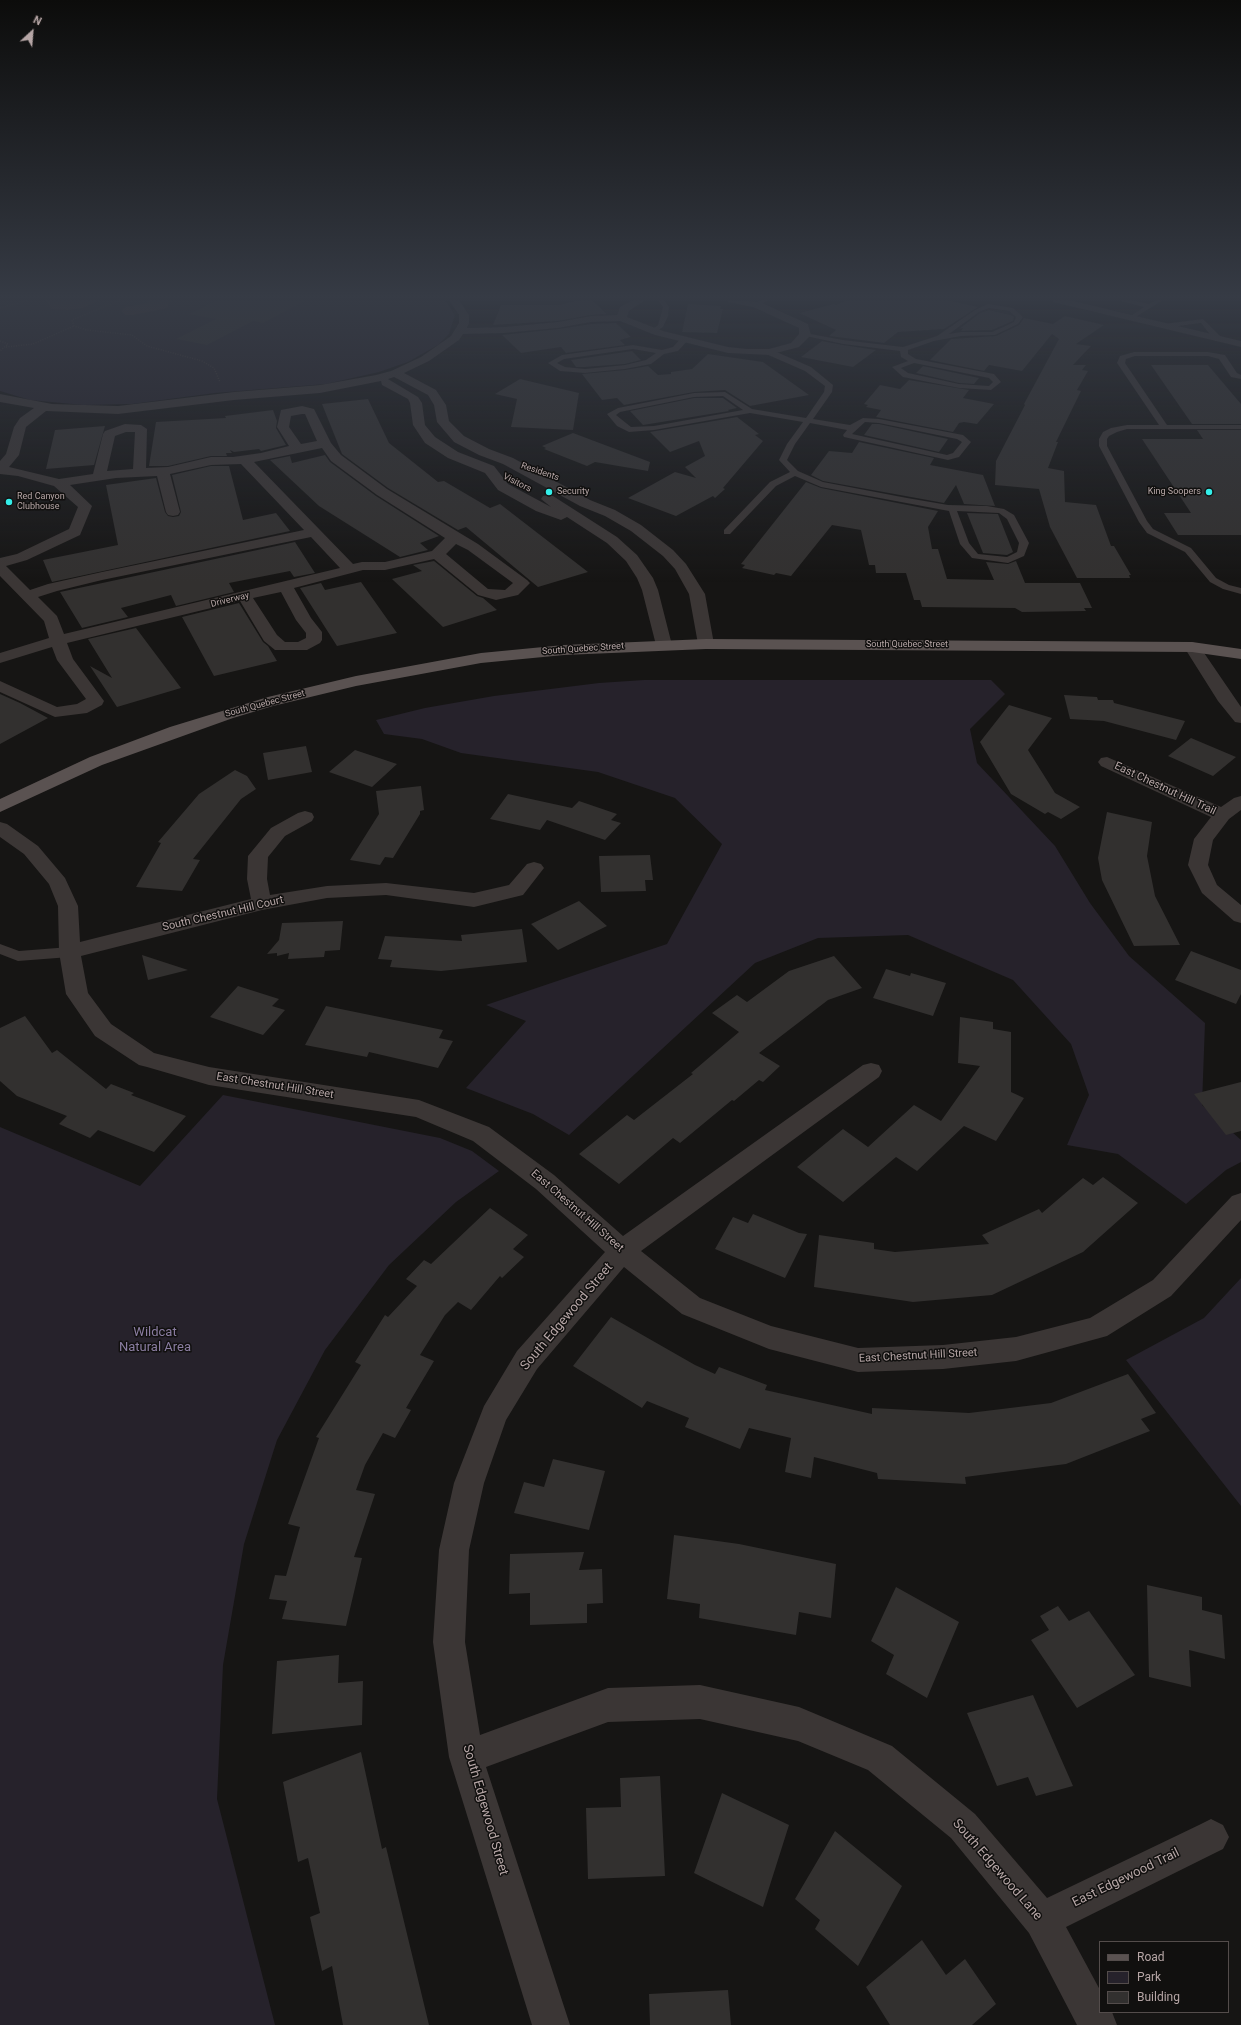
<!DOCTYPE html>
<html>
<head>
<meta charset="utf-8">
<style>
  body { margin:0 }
  #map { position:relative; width:1241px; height:2025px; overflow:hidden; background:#161514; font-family:Roboto,sans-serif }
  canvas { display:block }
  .legend { position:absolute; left:1099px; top:1941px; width:130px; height:72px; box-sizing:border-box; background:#11100f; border:1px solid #534c4b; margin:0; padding:5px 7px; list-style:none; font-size:12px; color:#b6a6a6 }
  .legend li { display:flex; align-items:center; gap:8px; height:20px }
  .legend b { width:20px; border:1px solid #534c4b }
  .north { position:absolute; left:12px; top:12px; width:40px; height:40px; -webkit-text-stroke:3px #11100f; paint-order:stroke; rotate:26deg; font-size:11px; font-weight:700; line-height:16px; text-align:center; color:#b6a6a6 }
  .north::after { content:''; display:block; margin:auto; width:14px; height:18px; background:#b6a6a6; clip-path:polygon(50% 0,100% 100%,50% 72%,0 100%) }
</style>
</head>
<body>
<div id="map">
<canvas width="1241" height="2025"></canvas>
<ul class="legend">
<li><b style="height:5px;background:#5a5251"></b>Road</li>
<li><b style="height:11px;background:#26222b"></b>Park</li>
<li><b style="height:11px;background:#32302f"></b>Building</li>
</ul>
<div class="north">N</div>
</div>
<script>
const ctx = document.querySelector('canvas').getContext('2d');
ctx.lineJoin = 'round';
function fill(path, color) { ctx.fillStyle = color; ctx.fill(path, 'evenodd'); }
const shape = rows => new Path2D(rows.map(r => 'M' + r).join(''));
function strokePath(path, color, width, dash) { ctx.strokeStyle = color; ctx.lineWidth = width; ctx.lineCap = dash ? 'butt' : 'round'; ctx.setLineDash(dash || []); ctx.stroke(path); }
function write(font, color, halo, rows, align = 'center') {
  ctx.font = font + ' Roboto,sans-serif'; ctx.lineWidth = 3; ctx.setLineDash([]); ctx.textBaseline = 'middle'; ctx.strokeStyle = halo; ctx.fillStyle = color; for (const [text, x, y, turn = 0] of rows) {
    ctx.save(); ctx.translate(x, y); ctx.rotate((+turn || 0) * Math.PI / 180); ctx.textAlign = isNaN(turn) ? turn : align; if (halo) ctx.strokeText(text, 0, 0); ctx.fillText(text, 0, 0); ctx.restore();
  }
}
fill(shape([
  [0,300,445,300,455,315,449,334,438,345,408,362,379,372,326,384,215,393,132,404,83,405,30,400,0,391],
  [644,680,991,680,1005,694,970,729,977,763,1055,846,1090,903,1129,956,1205,1023,1202,1105,1241,1140,1241,1162,1226,1170,1186,1204,1118,1154,1067,1145,1089,1095,1071,1044,1013,980,908,935,818,938,755,963,569,1135,533,1114,466,1088,526,1021,486,1005,667,944,722,844,675,798,598,772,461,753,422,739,384,734,376,720,425,708,494,696,599,683],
  [223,1095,440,1138,472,1151,499,1171,456,1202,389,1265,325,1350,277,1440,244,1544,223,1665,217,1799,275,2025,0,2025,0,1127,140,1186],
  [1241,1278,1241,1506,1126,1360,1204,1318]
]), '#26222b');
fill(shape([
  [46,300,100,300,83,308,68,310,51,309],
  [148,300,171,300,168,303,168,307,164,309,132,315,126,315,122,312,122,310,126,307,148,303]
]), '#433235');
fill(shape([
  [218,300,306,300,263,323,253,321,207,345,176,339,216,319,189,314],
  [580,300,592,300,607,314,591,315,558,321,493,325,501,305,559,305],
  [848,300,946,300,978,307,944,329,898,332,884,343,829,336,836,330,799,313,834,304,836,305],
  [688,304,721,306,720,309,723,309,717,333,682,332],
  [989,310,1011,315,1014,317,1013,321,992,330,961,331,963,328,959,329,980,313],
  [1065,316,1104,325,1076,344,1091,346,1073,365,1086,365,1082,370,1088,371,1077,390,1081,391,1056,442,1058,442,1048,468,1064,471,1065,502,1096,505,1111,546,1114,546,1131,575,1129,575,1130,578,1077,578,1050,527,1039,489,995,485,996,461,1025,405,1024,404,1059,339,1052,334,1022,371,989,365,984,371,930,360,951,339,996,336,1019,325,1024,318,1053,324],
  [616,323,631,337,620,340,625,345,566,353,561,347,521,353,502,335,558,329,591,324],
  [822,341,843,345,876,350,853,367,801,357],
  [632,351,641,360,625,364,585,367,576,367,571,360],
  [708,354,763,362,809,395,750,406,725,390,694,392,624,405,617,398,602,400,582,374,625,370,648,366,658,375,671,374,671,372,692,369],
  [1151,365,1208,365,1241,404,1241,424,1192,424],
  [923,366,979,378,974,384,959,383,916,373],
  [520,379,579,393,573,430,511,427,517,399,495,394],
  [909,380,969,390,963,398,994,404,977,424,964,422,959,423,953,432,876,417,881,410,866,407,868,405,864,404,880,385,900,389],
  [694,398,723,398,737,408,728,410,729,411,643,425,630,411],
  [368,399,389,443,438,482,444,481,490,508,500,504,588,572,538,587,466,527,458,530,388,488,342,454,322,404],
  [273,410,277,421,276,428,286,445,261,451,259,449,234,452,230,450,232,453,226,453,227,456,211,456,168,466,149,466,156,422,226,418,225,416],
  [737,417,759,434,755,435,763,441,723,488,725,489,715,498,713,496,676,516,628,498,675,472,696,478,685,467,705,456,699,441,670,452,650,432],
  [872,424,879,424,948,439,939,452,864,435],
  [105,426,94,465,46,469,55,430],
  [1197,430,1241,430,1241,535,1178,535,1164,513,1191,513,1142,439,1203,439],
  [573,433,650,462,648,471,595,462,587,466,544,449,546,448,542,446],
  [859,442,934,458,930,465,983,475,995,506,964,504,956,485,944,503,823,481,811,475,829,451,852,453],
  [325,455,330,462,376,496,439,536,420,543,428,550,400,557,319,506,270,460,290,456,292,463],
  [211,466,229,466,243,520,276,513,290,531,52,582,43,560,118,545,106,485,156,478,165,512,168,516,173,517,179,516,181,512,172,475],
  [806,482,821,488,938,511,928,527,932,549,938,549,947,579,994,580,986,562,1008,564,1016,561,1025,583,1080,583,1092,608,1084,608,1086,611,1022,612,1015,608,922,607,920,600,914,600,906,573,876,573,875,565,869,565,861,530,832,525,791,576,776,573,774,575,742,568,745,565,741,564],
  [967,513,998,514,1013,552,1007,555,983,553],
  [295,542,315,573,294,577,290,571,229,583,234,592,176,606,171,595,121,608,128,617,82,628,60,592],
  [434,561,477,596,483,598,497,610,443,627,392,579,422,571,413,565],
  [361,582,397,633,337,646,300,588,321,583,325,590],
  [239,603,263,642,268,646,277,661,214,676,182,617],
  [136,628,181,688,117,707,90,666,112,678,88,639],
  [0,694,20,703,48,718,0,744],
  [1064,695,1097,697,1098,700,1113,700,1114,703,1185,721,1176,740,1104,721,1070,719],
  [1009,705,1052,718,1028,750,1055,793,1080,807,1061,819,1048,812,1045,814,1011,794,980,742],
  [1191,738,1236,757,1213,776,1168,756],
  [306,746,312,772,268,780,263,753],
  [355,750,397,764,372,787,329,772],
  [235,770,247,776,256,789,241,799,193,859,200,860,182,891,136,887,161,843,158,842,199,794],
  [421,786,424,810,420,811,420,814,393,858,385,857,380,865,350,860,379,814,376,791],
  [508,794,572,808,579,801,617,814,611,820,621,823,605,840,547,820,540,830,490,819],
  [1107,812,1152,822,1147,856,1155,896,1180,945,1134,946,1102,880,1098,858],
  [650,855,653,880,645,880,646,891,601,892,599,856],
  [579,901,607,926,558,950,531,924],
  [343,921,340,950,325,951,324,957,288,959,289,953,277,956,277,953,267,954,279,940,282,923],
  [522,929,527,962,441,971,390,967,392,960,378,959,385,936,462,941,461,935],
  [1191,951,1241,970,1241,994,1236,1004,1175,980],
  [142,955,188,970,148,980],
  [834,956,862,988,828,1000,759,1053,780,1066,763,1082,759,1080,734,1101,732,1100,680,1143,673,1138,619,1184,579,1154,627,1115,634,1120,693,1074,691,1073,739,1032,712,1013,737,995,747,1002,789,971],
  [886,969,910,976,911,973,946,983,933,1016,873,998],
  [238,986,279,999,272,1006,285,1010,263,1035,210,1017],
  [326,1006,443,1030,439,1038,453,1041,438,1068,369,1052,367,1057,305,1045],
  [25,1016,52,1053,57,1050,106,1089,111,1084,134,1093,131,1095,186,1116,154,1152,98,1130,90,1138,59,1124,67,1116,17,1096,0,1081,0,1028],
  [960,1017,993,1022,993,1029,1011,1032,1011,1092,1024,1098,996,1141,964,1126,917,1171,896,1157,843,1202,797,1167,843,1129,868,1147,914,1105,941,1121,980,1066,958,1063],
  [1241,1082,1241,1131,1226,1135,1194,1094],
  [1103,1177,1138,1203,1083,1252,992,1295,913,1302,814,1287,819,1235,874,1243,874,1249,895,1252,989,1244,982,1235,1039,1209,1042,1213,1083,1178,1093,1185],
  [490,1208,528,1235,513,1249,524,1257,502,1278,500,1276,471,1310,458,1302,445,1315,420,1355,434,1361,406,1408,411,1410,395,1438,383,1433,365,1465,356,1490,375,1494,354,1557,362,1558,346,1626,282,1619,287,1601,269,1599,275,1575,286,1576,300,1527,288,1524,319,1438,316,1437,361,1365,355,1362,385,1315,388,1317,417,1286,406,1279,424,1260,431,1264],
  [753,1214,799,1233,807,1234,785,1278,715,1249,733,1217,748,1223],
  [611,1317,695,1365,715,1374,719,1367,767,1385,765,1390,872,1414,872,1408,969,1413,1051,1403,1128,1374,1156,1413,1141,1419,1150,1431,1066,1464,965,1477,966,1484,878,1479,877,1473,814,1457,811,1478,785,1472,791,1438,749,1428,740,1449,685,1427,689,1418,647,1401,642,1408,573,1366],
  [553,1459,605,1471,589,1530,514,1513,524,1482,544,1487],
  [674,1535,739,1544,836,1564,831,1618,799,1612,796,1635,699,1618,700,1604,667,1599],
  [584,1552,579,1570,602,1569,603,1603,587,1604,587,1623,530,1625,530,1593,509,1594,510,1554],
  [1147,1585,1202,1597,1202,1610,1222,1615,1225,1659,1189,1650,1191,1687,1149,1677],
  [896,1587,959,1622,927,1698,886,1674,894,1655,871,1641],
  [1058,1606,1069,1621,1089,1611,1135,1675,1077,1708,1031,1640,1049,1630,1040,1616],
  [339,1655,338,1683,363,1681,362,1725,272,1734,277,1661],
  [1033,1695,1073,1786,1036,1796,1028,1777,997,1786,967,1713],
  [361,1752,382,1849,386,1847,429,2025,343,2025,332,1966,322,1971,310,1917,320,1913,308,1858,298,1862,283,1782],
  [660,1776,665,1876,588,1879,586,1808,621,1807,620,1778],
  [722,1793,789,1825,763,1907,694,1873],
  [835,1831,902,1886,858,1966,815,1929,820,1920,795,1899],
  [922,1940,946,1975,965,1959,996,2004,972,2025,890,2025,866,1987],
  [728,1990,731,2025,650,2025,649,1994]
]), '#32302f');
strokePath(shape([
  [120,300,72,320,74,326,87,330,132,335,147,346,202,361,214,368,220,382],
  [0,308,29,300],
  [0,341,8,344,0,351],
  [6,347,33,344,74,326]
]), '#423b3b', 1.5, [1, 1.5]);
fill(shape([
  [658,300,664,300,669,307,668,316,663,327,654,333,650,331,658,325,663,307,658,300],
  [761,300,769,300,756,306,753,304,761,300],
  [1120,300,1131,300,1149,304,1156,300,1163,300,1131,320,1128,318,1129,317,1144,307,1121,301,1120,300],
  [988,304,1013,308,1023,317,1018,324,995,335,961,336,934,341,908,350,908,354,916,359,994,374,1001,382,991,390,959,388,903,377,892,367,908,361,901,357,900,351,843,344,801,335,805,333,843,340,903,347,937,336,975,310,988,304],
  [989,308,1009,311,1016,317,1014,322,992,332,961,332,949,334,979,312,989,308],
  [914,363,989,378,993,382,989,386,959,384,908,373,901,368,914,363],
  [1203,319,1221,337,1221,341,1215,341,1201,323,1164,328,1161,326,1164,324,1203,319],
  [682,337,689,339,678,351,664,354,651,364,625,369,585,373,560,371,548,363,562,355,633,345,662,350,673,347,682,337],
  [633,349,656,353,646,360,625,365,585,369,565,367,557,363,564,359,633,349],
  [766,350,772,350,811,367,833,385,832,392,813,419,850,425,863,418,879,419,963,435,971,442,959,457,948,460,844,437,843,435,847,430,810,423,795,444,787,460,798,471,823,482,907,498,948,505,987,506,1004,509,1014,515,1029,543,1024,556,1008,563,972,558,960,544,949,511,821,487,795,476,776,486,730,534,724,534,724,530,770,482,790,472,779,460,787,444,803,422,750,413,654,430,629,432,617,426,607,414,618,408,694,393,725,392,752,409,806,418,824,392,825,386,805,371,766,354,766,350],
  [723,396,743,410,654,426,631,427,616,415,620,412,694,397,723,396],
  [865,422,879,423,957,439,962,442,953,453,947,455,852,434,865,422],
  [957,511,999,513,1007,519,1019,543,1017,552,1007,557,978,554,969,543,957,511],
  [1134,352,1208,352,1225,355,1237,373,1241,375,1241,379,1231,377,1219,359,1208,356,1135,356,1126,359,1125,363,1167,425,1241,425,1241,429,1127,429,1117,432,1109,436,1107,439,1107,446,1147,521,1153,529,1191,548,1216,578,1229,585,1241,588,1241,594,1223,589,1210,582,1185,552,1147,533,1139,522,1099,446,1099,439,1103,432,1111,428,1127,425,1159,425,1117,363,1120,356,1134,352],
  [0,944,19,951,70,947,75,949,77,952,75,955,70,957,18,961,0,954,0,944]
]), '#3b3635');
fill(shape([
  [449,300,459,300,469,315,469,323,467,328,504,327,558,322,591,316,617,315,620,307,633,300,645,300,629,311,627,317,663,331,728,347,747,349,769,349,791,343,799,334,799,328,753,307,728,302,727,300,760,302,808,324,811,335,799,347,769,355,728,353,655,335,620,321,591,322,558,328,504,333,463,334,459,340,429,361,404,373,436,390,446,405,449,421,464,436,489,449,513,458,590,500,615,510,641,525,673,550,686,564,705,594,714,644,712,647,700,647,698,644,689,594,675,569,663,556,631,531,605,516,580,506,503,464,479,455,454,442,437,422,434,405,428,395,394,377,388,379,418,397,422,403,425,425,435,437,458,452,494,466,508,484,551,507,541,499,543,496,548,495,553,496,617,537,637,555,653,578,658,590,672,645,670,648,664,650,658,648,656,645,642,590,637,578,626,561,607,543,567,517,561,520,536,511,498,490,485,473,448,458,425,443,413,425,410,403,408,399,382,385,381,381,320,393,234,400,118,414,46,411,26,427,19,455,9,467,59,479,93,474,103,434,105,431,125,424,141,425,147,429,146,468,168,467,211,457,233,457,261,453,289,446,277,427,281,410,302,406,314,409,331,443,341,455,387,489,478,544,527,580,530,583,518,595,496,600,478,595,434,559,385,570,363,570,294,588,311,618,322,632,322,640,320,643,307,650,275,650,264,641,240,601,67,643,73,659,104,701,102,705,87,713,55,717,0,692,0,681,57,707,77,704,86,699,57,660,52,647,0,663,0,653,49,638,44,621,0,576,0,558,17,554,69,529,78,507,54,486,18,476,0,474,0,461,6,454,14,427,20,418,34,408,0,402,0,394,52,404,118,406,234,392,320,385,376,375,391,371,421,357,451,336,459,323,459,315,449,300],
  [302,414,305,414,317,441,301,444,289,427,291,416,302,414],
  [126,432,135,432,133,469,107,471,115,436,126,432],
  [322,448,331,461,377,495,445,538,432,551,385,562,362,562,353,564,254,462,322,448],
  [241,464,304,530,102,572,48,584,30,590,6,566,27,560,80,535,92,506,70,485,116,478,157,476,166,512,168,515,173,516,178,515,180,512,170,474,211,465,241,464],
  [311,537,340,568,64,634,57,616,38,597,57,591,102,580,311,537],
  [456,544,468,550,513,583,505,590,488,589,446,554,456,544],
  [281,592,296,620,306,633,306,638,298,642,285,642,277,635,253,598,281,592],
  [1192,642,1198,644,1241,707,1241,723,1235,722,1218,701,1184,647,1186,644,1192,642],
  [1107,757,1221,807,1234,798,1241,796,1241,810,1229,819,1213,840,1208,865,1217,885,1241,905,1241,923,1234,921,1202,893,1188,865,1194,839,1211,817,1101,766,1098,762,1101,758,1107,757],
  [305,811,312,813,314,817,312,821,285,836,268,857,267,879,270,895,327,886,386,883,474,893,509,885,527,864,534,862,541,864,544,868,523,895,474,907,386,895,327,898,262,910,81,956,88,993,111,1024,154,1053,209,1067,419,1100,489,1127,554,1175,623,1236,863,1065,871,1063,879,1065,882,1071,879,1077,641,1251,700,1298,771,1326,858,1348,943,1345,1016,1337,1090,1318,1153,1280,1232,1196,1241,1193,1241,1220,1171,1296,1107,1336,1016,1361,943,1369,858,1372,769,1349,682,1314,624,1267,537,1369,506,1420,484,1483,469,1550,465,1642,480,1735,608,1688,700,1685,799,1707,892,1746,975,1814,1047,1898,1199,1825,1211,1819,1223,1825,1229,1837,1223,1849,1066,1927,1100,1990,1100,2012,1112,2012,1117,2025,1077,2025,1029,1933,951,1838,868,1770,798,1741,700,1719,608,1722,486,1767,570,2025,532,2025,449,1757,433,1642,439,1550,454,1483,484,1406,517,1351,605,1252,536,1189,473,1141,416,1117,209,1085,147,1067,139,1065,95,1036,66,994,59,952,58,906,49,884,24,854,0,837,0,822,7,824,38,846,65,878,78,906,80,942,251,899,247,879,248,856,271,828,298,813,305,811]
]), '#3b3635');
fill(shape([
  [1052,300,1069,300,1241,341,1241,347,1053,302,1052,300]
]), '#3b3635');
fill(shape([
  [706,639,1192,642,1241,649,1241,659,1192,652,706,649,564,655,481,663,356,686,273,706,233,718,102,765,0,812,0,799,90,757,170,727,268,697,356,676,481,653,564,645,706,639]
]), '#5a5251');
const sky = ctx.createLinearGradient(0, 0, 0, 583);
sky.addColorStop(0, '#0c0c0b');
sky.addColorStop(0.51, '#363b45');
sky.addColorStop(1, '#363b4500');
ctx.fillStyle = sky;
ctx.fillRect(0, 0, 1241, 583);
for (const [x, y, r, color] of [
  [549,492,4,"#34eee9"],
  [1209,492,4,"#34eee9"],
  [9,502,4,"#34eee9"]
]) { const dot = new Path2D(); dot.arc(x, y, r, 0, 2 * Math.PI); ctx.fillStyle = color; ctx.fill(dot); strokePath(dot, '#11100f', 1.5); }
write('9px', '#b6a6a6', '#11100f', [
  ["Residents",540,472,19],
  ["Visitors",517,483,27],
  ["Driverway",230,600,-14],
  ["South Quebec Street",907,645],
  ["South Quebec Street",583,649,-4],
  ["South Quebec Street",265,704,-15]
]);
write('9px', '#b6a6a6', '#11100f', [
  ["Security",557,492],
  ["King Soopers",1201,492,"right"],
  ["Red Canyon",17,497],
  ["Clubhouse",17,507]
], 'left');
write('11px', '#b6a6a6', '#11100f', [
  ["East Chestnut Hill Trail",1165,789,25],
  ["South Chestnut Hill Court",223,914,-13],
  ["East Chestnut Hill Street",275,1086,9],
  ["East Chestnut Hill Street",577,1211,41],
  ["East Chestnut Hill Street",918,1356,-3]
]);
write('13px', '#b6a6a6', '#11100f', [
  ["South Edgewood Street",567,1317,-50],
  ["South Edgewood Street",485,1810,74],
  ["South Edgewood Lane",997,1870,49],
  ["East Edgewood Trail",1126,1878,-26]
]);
write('13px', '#8a7da1', '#11100f', [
  ["Wildcat",155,1333],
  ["Natural Area",155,1348]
]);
</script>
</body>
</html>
